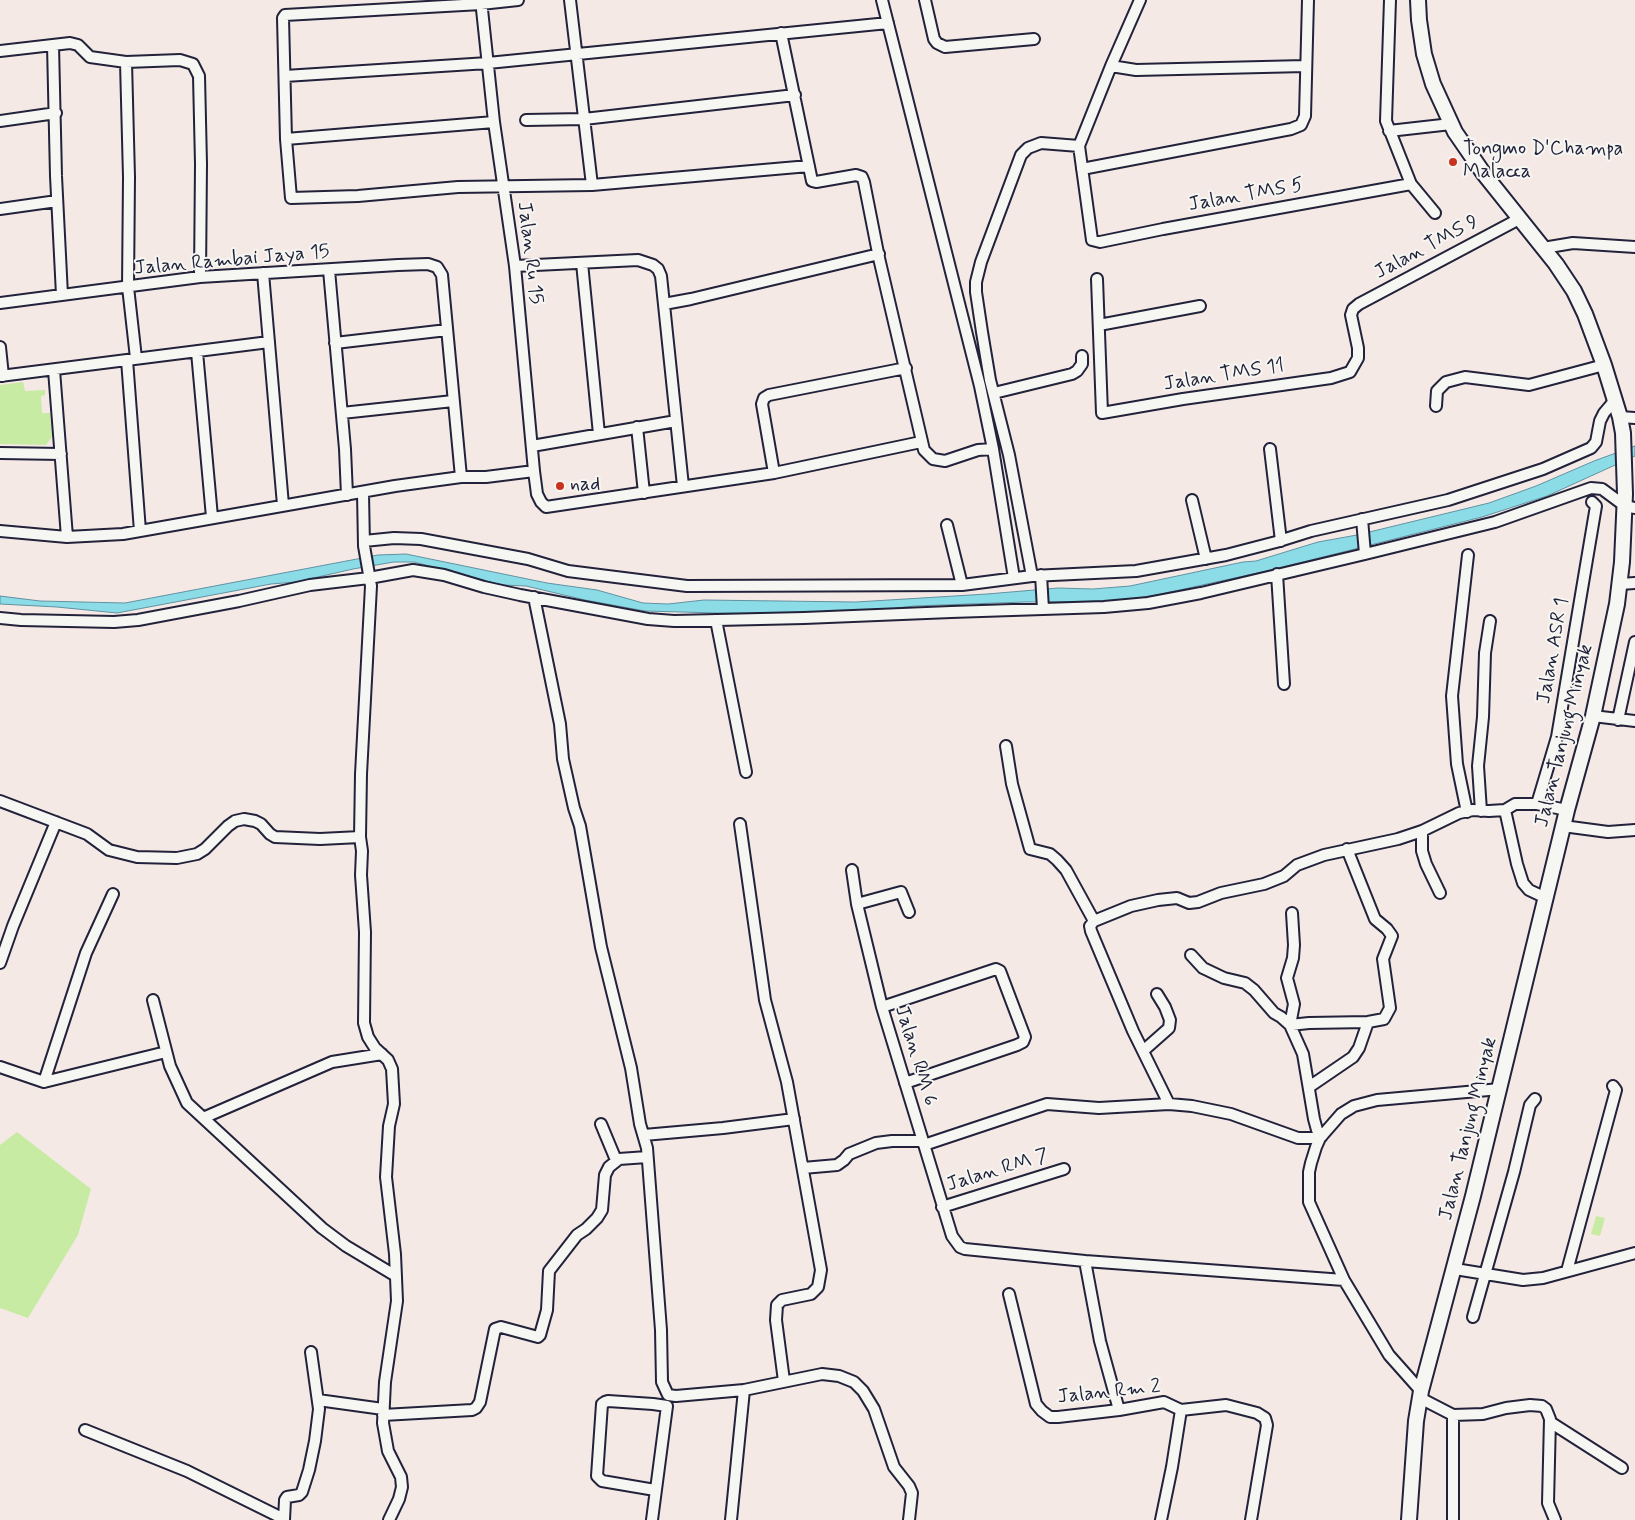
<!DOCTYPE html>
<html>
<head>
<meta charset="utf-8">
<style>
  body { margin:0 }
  canvas { display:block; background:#f5e9e5 }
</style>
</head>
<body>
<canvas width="1635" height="1520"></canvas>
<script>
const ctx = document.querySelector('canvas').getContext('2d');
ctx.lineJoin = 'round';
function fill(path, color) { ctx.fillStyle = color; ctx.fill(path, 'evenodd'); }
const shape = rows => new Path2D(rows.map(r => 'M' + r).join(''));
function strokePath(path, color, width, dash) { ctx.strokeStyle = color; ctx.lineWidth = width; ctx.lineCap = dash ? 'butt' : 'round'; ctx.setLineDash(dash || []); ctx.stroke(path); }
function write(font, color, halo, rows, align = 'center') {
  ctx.font = font + ' Mynerve,sans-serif'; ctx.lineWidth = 4; ctx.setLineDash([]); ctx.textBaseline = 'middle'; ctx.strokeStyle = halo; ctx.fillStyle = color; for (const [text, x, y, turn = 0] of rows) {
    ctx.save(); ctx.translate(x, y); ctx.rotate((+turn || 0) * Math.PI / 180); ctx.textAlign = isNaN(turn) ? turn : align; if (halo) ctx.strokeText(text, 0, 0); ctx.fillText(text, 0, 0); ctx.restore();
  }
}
fill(shape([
  [23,382,25,391,45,390,45,395,41,396,42,413,50,413,52,437,46,445,0,444,0,385],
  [17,1132,91,1189,78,1235,28,1318,0,1308,0,1145],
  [1596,1216,1605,1218,1600,1236,1591,1234]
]), '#c8eba4');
const water = shape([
  [1635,446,1635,456,1547,496,1482,517,1271,570,1152,596,1118,601,1024,602,914,606,849,614,717,613,645,611,585,600,526,586,502,585,414,562,394,562,353,569,296,582,271,584,117,613,57,607,0,604,0,596,40,601,125,603,378,555,406,554,547,583,597,590,643,603,668,604,704,600,856,602,987,594,1058,588,1093,589,1130,586,1243,562,1256,561,1318,542,1357,535,1489,503,1536,486,1594,461,1635,446]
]);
fill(water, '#8bdce6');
strokePath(water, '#6192a2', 1);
const minor = shape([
  [481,0,494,122,515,266,534,471,537,494,541,502,546,507,774,473,921,442],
  [518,0,481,4,285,15,283,18,286,139,291,198,358,196,458,187,592,185,809,166],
  [570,0,592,185],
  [882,0,980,386,993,449,1014,578],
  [925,0,934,39,937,43,945,47,1034,39],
  [1140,0,1111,66,1079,146,1092,240,1100,242,1163,229,1411,184],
  [1390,0,1386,121,1411,184,1435,213],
  [781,33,812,181,816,182,856,175,862,177,864,182,879,258,924,450,933,459,945,461,978,450,993,449],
  [53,45,56,176,62,295],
  [0,51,70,43,78,45,90,57,126,62,180,60,193,64,199,76,201,164,200,277],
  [126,62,129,177,128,287,136,358],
  [1111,66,1136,70,1305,66],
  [285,76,488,63,888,23],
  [526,120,584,119,795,95],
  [0,121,56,113],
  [1389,131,1451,124],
  [286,139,494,122],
  [1082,169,1291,129,1301,125,1305,116,1308,0],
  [0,209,57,201],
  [1543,248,1573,243,1635,247],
  [582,263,599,434],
  [515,266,638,260,653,265,658,269,661,276,683,486],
  [329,270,345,449,347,495],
  [263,273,283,505],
  [1097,279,1102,413,1183,399,1331,378,1350,372,1358,358,1358,348,1351,315,1353,309,1359,304,1519,219],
  [0,303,200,277,398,265,428,264,437,267,442,275,461,477],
  [664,304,691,299,879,254],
  [1099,325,1200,306],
  [335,343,447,330],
  [0,347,3,376],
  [197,352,212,517],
  [127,360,140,531],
  [54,370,67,537],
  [0,376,269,342],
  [994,393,1072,374,1077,371,1082,364,1082,356],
  [1436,406,1437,391,1446,382,1465,377,1529,385,1604,365],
  [342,413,453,401],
  [1620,417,1635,418],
  [637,427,644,493],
  [532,446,676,421],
  [1270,449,1281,541],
  [0,453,61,454],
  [774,473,762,404,764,398,769,395,906,368],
  [363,493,364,546,371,586,361,774,360,837,362,851,361,875,365,932,364,1023,368,1037,375,1048,388,1060,392,1069,394,1104,389,1126,386,1177,395,1254,397,1301,385,1382,383,1423,388,1451,401,1477,402,1487,399,1499,389,1520],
  [1192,500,1206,559],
  [1362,519,1365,554],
  [947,525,962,585],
  [0,531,67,537,123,534,395,486,461,477,486,477,534,471],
  [364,541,394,538,421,539,528,559,568,571,687,586,962,585,1032,576,1136,571,1226,555,1276,542,1311,531,1448,500,1543,469,1591,448,1596,442,1600,421,1604,413,1615,400],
  [1277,574,1284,684],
  [1041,575,1043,609],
  [1032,576,1009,455,990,380,982,332,976,292,976,282,981,262,1021,155,1028,148,1041,143,1079,146],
  [1620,584,1635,583],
  [534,597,560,724,563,759,574,808,580,826,601,947,631,1068,640,1124,647,1148,661,1330,662,1382,668,1395,676,1396,744,1390,731,1520],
  [0,618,21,620,114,622,138,620,239,601,310,585,369,578,413,570,444,575,484,587,520,595,648,619,674,621,804,618,951,612,1104,607,1148,603,1201,593,1365,554,1495,522,1591,488,1602,489,1625,506,1635,508],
  [716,620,746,772],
  [1593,716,1635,721],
  [1618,720,1635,642],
  [1006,746,1012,784,1030,849,1050,854,1057,860,1066,870,1094,921],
  [0,801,87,834,109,850,137,857,177,858,197,854,205,849,228,826,235,821,244,819,255,821,261,824,270,834,275,837,320,839,360,837],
  [1537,804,1557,737,1596,506,1592,502],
  [1505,810,1517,864,1523,883,1529,890,1546,898],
  [1481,811,1478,766,1483,717,1485,653,1490,621],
  [1467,812,1457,764,1452,696,1468,555],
  [740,824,765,1000,787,1082,821,1270,818,1287,811,1294,782,1300,777,1305,776,1320,784,1381],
  [1563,826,1608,832,1635,830],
  [1422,831,1422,851,1426,864,1440,893],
  [852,870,857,904,882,1007,952,1236,960,1247,965,1249,1085,1261,1100,1341,1119,1410],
  [857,904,901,892,909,912],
  [1191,955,1203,968,1224,978,1245,983,1254,990,1274,1013,1281,1017,1290,1025,1303,1054,1314,1119,1317,1130,1322,1136],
  [0,963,13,926,56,822],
  [153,1000,170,1066,187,1103,322,1228,346,1246,396,1276],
  [882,1007,996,969,1000,971,1025,1037,1023,1042,1017,1045,905,1083],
  [1290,1025,1309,1023,1368,1022,1384,1019,1390,1008,1383,959,1392,936,1387,929,1375,919,1347,849],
  [1290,1025,1294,1004,1287,978,1293,958,1294,945,1292,913],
  [1143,1051,1169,1028,1170,1020,1165,1007,1157,994],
  [0,1067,44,1082,166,1052],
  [44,1082,86,953,113,894],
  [1309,1087,1353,1057,1359,1048,1368,1022],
  [1169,1104,1133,1031,1091,931,1090,926,1094,921,1131,906,1158,900,1177,898,1189,903,1198,902,1221,893,1264,884,1284,876,1297,865,1324,855,1398,839,1422,831,1459,813,1473,810,1489,811,1505,810,1515,804,1537,804,1567,810],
  [203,1118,332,1062,382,1054],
  [601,1124,616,1160],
  [644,1135,723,1128,794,1119],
  [924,1145,1047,1104,1099,1108,1169,1104,1192,1106,1231,1114,1298,1138,1320,1138],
  [803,1168,837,1165,844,1160,849,1154,876,1143,892,1141,923,1141],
  [942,1207,1064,1169],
  [1085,1261,1344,1280],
  [1455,1269,1523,1280,1543,1278,1635,1253],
  [1567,1271,1616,1090,1613,1086],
  [1009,1294,1036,1404,1042,1411,1050,1417,1058,1417,1119,1410,1164,1402,1181,1410],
  [1473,1317,1514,1172,1530,1105,1535,1099],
  [744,1390,822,1374,839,1376,854,1382,863,1391,874,1409,894,1467,909,1486,912,1493,909,1520],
  [1421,1391,1389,1355,1344,1280,1309,1202,1309,1172,1311,1163,1316,1147,1320,1138,1341,1114,1354,1106,1377,1100,1500,1089],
  [1420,1398,1453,1415,1483,1414,1506,1408,1530,1405,1542,1406,1546,1409,1550,1419,1548,1503,1555,1520],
  [318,1400,383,1409],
  [1181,1410,1226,1405,1257,1413,1265,1418,1267,1425,1251,1520],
  [383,1415,472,1410,476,1408,480,1402,495,1329,501,1327,538,1337,540,1335,547,1310,549,1271,577,1235,586,1229,597,1218,602,1210,605,1175,609,1167,619,1159,647,1157],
  [1550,1422,1622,1468],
  [85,1430,187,1471,284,1519],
  [284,1520,285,1500,287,1497,299,1495,302,1492,309,1470,315,1441,319,1409,311,1352],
  [652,1520,667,1406,653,1404,608,1401,605,1402,602,1404,597,1476,602,1481,655,1490],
  [1161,1520,1172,1467,1181,1410],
  [1453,1520,1453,1415]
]);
const secondary = shape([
  [1409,1520,1416,1421,1421,1391,1473,1196,1567,810,1593,716,1617,604,1622,562,1625,494,1623,433,1620,417,1604,365,1585,314,1574,291,1556,264,1484,174,1455,132,1433,84,1424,54,1419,20,1418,0]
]);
strokePath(minor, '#22223b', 14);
strokePath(secondary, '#22223b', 18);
strokePath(minor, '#f6f6f2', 10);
strokePath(secondary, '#f6f6f2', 14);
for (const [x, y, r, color] of [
  [1453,162,5,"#c8321e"],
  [560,486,5,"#c8321e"]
]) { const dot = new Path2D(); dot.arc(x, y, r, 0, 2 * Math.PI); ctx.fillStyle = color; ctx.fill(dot); strokePath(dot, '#f6f6f2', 2); }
write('20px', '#22223b', '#f6f6f2', [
  ["Tongmo D'Champa",1463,150],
  ["Malacca",1463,173],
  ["nad",570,486]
], 'left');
write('20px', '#22223b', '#f6f6f2', [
  ["Jalan TMS 5",1246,196,-10],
  ["Jalan TMS 9",1427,248,-28],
  ["Jalan Ru 15",529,253,83],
  ["Jalan Rambai Jaya 15",232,261,-5],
  ["Jalan TMS 11",1224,376,-9],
  ["Jalan ASR 1",1554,651,-80],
  ["Jalan Tanjung Minyak",1565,736,-76],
  ["Jalan RM 6",915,1056,73],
  ["Jalan Tanjung Minyak",1469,1129,-76],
  ["Jalan RM 7",998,1171,-17],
  ["Jalan Rm 2",1109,1393,-6]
]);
</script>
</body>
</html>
